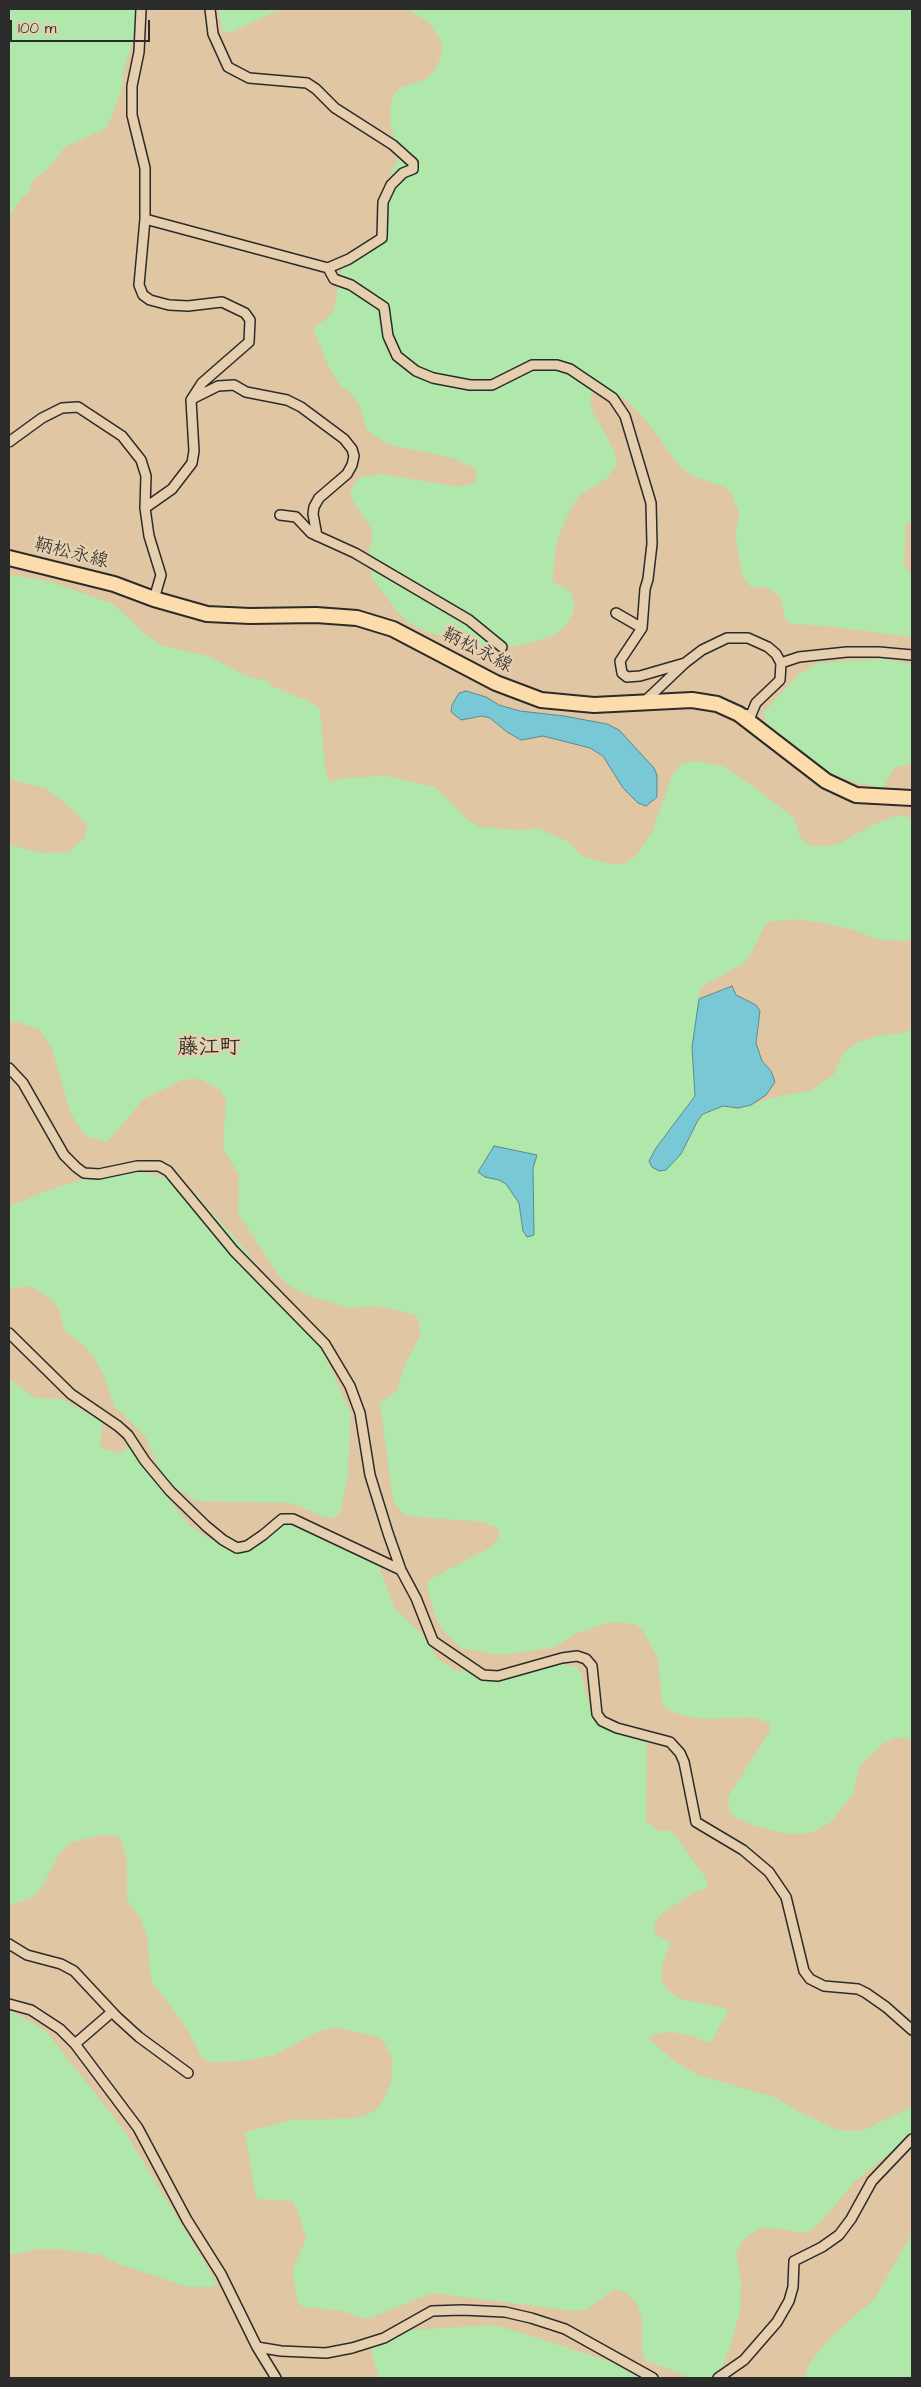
<!DOCTYPE html>
<html>
<head>
<meta charset="utf-8">
<style>
  body { margin:0 }
  #map { position:relative; width:921px; height:2387px; overflow:hidden; background:#e0c6a2; font-family:"Architects Daughter",sans-serif }
  canvas { display:block }
  .frame { position:absolute; inset:0; border:10px solid #2b2b2b; pointer-events:none }
  .scale { position:absolute; left:10px; top:20px; width:140px; height:22px; box-sizing:border-box; border:2px solid #2b2b2b; border-top:0; padding-left:6px; font-size:15px; line-height:18px; white-space:nowrap; color:#2b2b2b; -webkit-text-stroke:4px #e6cfaf; paint-order:stroke }
</style>
</head>
<body>
<div id="map">
<canvas width="921" height="2387"></canvas>
<div class="frame"></div>
<div class="scale">100 m</div>
</div>
<script>
const ctx = document.querySelector('canvas').getContext('2d');
ctx.lineJoin = 'round';
function fill(path, color) { ctx.fillStyle = color; ctx.fill(path, 'evenodd'); }
const shape = rows => new Path2D(rows.map(r => 'M' + r).join(''));
function strokePath(path, color, width, dash) { ctx.strokeStyle = color; ctx.lineWidth = width; ctx.lineCap = dash ? 'butt' : 'round'; ctx.setLineDash(dash || []); ctx.stroke(path); }
function write(font, color, halo, rows, align = 'center') {
  ctx.font = font + ' "Architects Daughter","Klee One",sans-serif'; ctx.lineWidth = 5; ctx.setLineDash([]); ctx.textBaseline = 'middle'; ctx.strokeStyle = halo; ctx.fillStyle = color; for (const [text, x, y, turn = 0] of rows) {
    ctx.save(); ctx.translate(x, y); ctx.rotate((+turn || 0) * Math.PI / 180); ctx.textAlign = isNaN(turn) ? turn : align; if (halo) ctx.strokeText(text, 0, 0); ctx.fillText(text, 0, 0); ctx.restore();
  }
}
fill(shape([
  [9,9,135,9,135,34,123,73,123,87,107,128,65,147,47,170,34,179,28,192,18,202,9,218],
  [219,9,281,9,229,33,222,30],
  [406,9,912,9,912,522,906,523,904,566,912,574,912,637,827,626,790,624,785,618,780,596,767,588,751,587,742,575,735,530,740,514,730,492,725,487,695,477,680,467,646,420,625,399,601,384,591,395,591,409,612,447,617,460,615,467,606,479,580,495,571,508,557,540,552,581,571,591,574,605,573,613,566,625,555,635,526,644,484,650,422,630,408,622,397,611,372,578,369,563,369,549,373,536,371,528,351,498,351,490,358,478,381,474,460,487,474,483,477,476,475,468,450,457,398,447,384,442,371,433,366,429,360,406,348,390,341,387,329,368,313,328,330,316,334,309,343,259,372,252,382,241,385,226,377,211,377,204,399,156,390,122,391,100,399,88,426,79,432,74,442,55,441,41,429,22],
  [9,575,49,581,113,604,144,633,163,646,208,656,244,675,260,680,262,678,274,687,308,701,320,709,325,768,329,782,344,778,385,776,435,787,468,820,480,827,522,830,537,828,567,841,582,856,610,864,624,864,636,856,652,832,672,776,681,764,695,761,723,766,747,782,794,818,800,838,812,846,827,846,841,843,870,826,898,815,912,818,912,938,903,941,880,940,847,928,800,919,767,922,746,962,701,987,692,1047,695,1096,656,1148,681,1154,698,1120,703,1114,723,1106,738,1108,781,1096,810,1091,834,1074,843,1054,855,1044,876,1036,905,1033,912,1028,912,1740,896,1737,883,1744,860,1765,853,1794,831,1822,811,1833,786,1834,755,1826,734,1817,729,1811,728,1797,766,1737,770,1730,769,1723,753,1717,702,1719,681,1715,667,1709,662,1704,658,1658,643,1631,635,1624,610,1622,580,1632,552,1648,500,1655,461,1648,445,1633,437,1620,428,1592,427,1585,430,1579,491,1547,500,1535,498,1528,483,1522,409,1516,402,1513,393,1501,380,1403,397,1391,405,1364,420,1336,419,1321,415,1315,398,1310,373,1306,350,1308,311,1297,291,1287,279,1276,238,1213,239,1175,223,1148,226,1102,220,1089,198,1079,182,1080,144,1099,107,1142,91,1138,84,1134,71,1114,52,1049,39,1029,17,1022,9,1023,9,844,40,853,68,852,84,839,88,825,71,808,45,788,9,779],
  [883,659,912,664,912,763,894,768,883,788,858,783,827,773,770,734,763,713,799,674,818,663],
  [113,1169,129,1169,165,1177,180,1182,198,1195,206,1207,238,1241,323,1351,351,1414,348,1475,341,1511,335,1517,327,1518,291,1503,196,1501,164,1479,145,1436,114,1406,104,1376,93,1356,83,1344,65,1331,59,1310,55,1303,43,1293,29,1286,9,1289,9,1207,41,1193],
  [9,1379,36,1398,51,1399,57,1397,103,1421,100,1447,119,1454,129,1447,189,1525,206,1537,231,1548,238,1547,269,1527,292,1524,314,1529,377,1562,395,1609,422,1634,437,1658,457,1671,506,1671,556,1663,577,1667,581,1673,592,1715,598,1721,624,1736,647,1742,646,1821,658,1831,672,1831,707,1880,707,1888,693,1893,661,1914,654,1926,655,1934,671,1943,663,1963,661,1978,667,1990,680,1999,729,2009,711,2043,684,2034,669,2032,654,2034,649,2039,673,2060,698,2075,774,2097,800,2112,838,2130,860,2131,866,2129,912,2107,912,2130,909,2137,853,2183,834,2207,811,2231,801,2233,784,2229,761,2228,743,2240,736,2253,741,2283,740,2312,730,2347,722,2367,711,2377,693,2378,645,2360,642,2352,642,2320,638,2305,627,2293,614,2289,588,2309,574,2311,432,2293,367,2319,342,2311,304,2307,298,2303,293,2273,294,2266,306,2239,300,2217,293,2201,256,2199,245,2132,292,2120,338,2119,360,2117,373,2112,383,2101,392,2080,392,2057,381,2038,345,2029,329,2028,321,2030,273,2056,241,2061,208,2062,202,2058,188,2030,151,1980,147,1937,140,1917,130,1905,127,1897,127,1860,121,1839,115,1836,100,1835,70,1843,59,1854,44,1883,33,1897,9,1906],
  [9,2010,45,2030,124,2130,217,2283,212,2287,188,2287,121,2265,98,2254,55,2249,39,2249,9,2255],
  [912,2233,912,2378,804,2378,810,2363,830,2338,875,2298],
  [496,2325,609,2361,640,2378,379,2378,369,2343,394,2331]
]), '#b0e7aa');
const water = shape([
  [466,691,486,697,499,705,520,711,564,716,607,724,619,730,654,768,657,775,657,797,646,806,638,803,623,788,603,756,590,748,543,736,521,740,507,732,490,718,482,716,461,720,451,712,452,705,459,693,466,691],
  [732,986,736,995,756,1005,760,1011,756,1043,762,1061,771,1071,775,1082,766,1095,751,1105,738,1108,723,1106,703,1114,698,1120,681,1154,666,1170,659,1171,652,1167,649,1161,656,1148,695,1096,692,1047,699,999,732,986],
  [494,1146,537,1155,533,1168,534,1235,527,1237,523,1231,519,1203,506,1184,499,1180,485,1177,478,1172,494,1146]
]);
fill(water, '#79c8d5');
strokePath(water, '#5a8991', 1);
const minor = shape([
  [141,9,139,52,132,86,132,115,145,168,145,219,139,285,143,295,150,300,169,305,188,306,222,302,245,313,250,320,249,342,202,383,191,400,194,451,192,463,172,489,145,508],
  [145,219,328,268,349,259,382,238,383,202,391,185,403,173,413,169,413,163,393,145,335,108,316,89,307,83,249,78,228,67,213,34,210,9],
  [328,268,334,279,351,285,384,307,388,336,397,356,416,371,433,378,470,385,492,385,532,365,557,365,570,369,613,398,625,416,651,503,652,544,648,579,645,589,642,628,620,661,622,673,627,677,640,676,685,663],
  [192,399,218,386,234,385,246,392,287,400,301,407,344,439,352,449,354,456,352,465,347,474,319,498,314,507,313,514,317,536],
  [9,442,42,418,62,408,78,407,122,436,141,460,146,476,145,508,149,536,161,575,154,599],
  [280,515,296,517,311,533,355,553,469,620,502,647],
  [616,613,642,628],
  [781,663,799,657,847,652,879,652,912,655],
  [645,701,685,663,702,650,727,638,748,638,768,647,776,654,781,663,780,680,756,703,751,715,741,714],
  [9,1068,23,1083,64,1155,76,1167,84,1173,99,1174,137,1166,159,1166,168,1171,234,1251,325,1344,350,1386,360,1413,370,1475,388,1533,401,1570,416,1598,433,1641,483,1675,498,1676,562,1658,577,1656,586,1659,592,1666,597,1714,602,1721,617,1728,670,1742,680,1753,684,1762,696,1822,743,1850,769,1872,786,1897,804,1971,810,1979,824,1986,858,1989,866,1993,886,2007,912,2030],
  [9,1333,71,1394,118,1426,128,1435,145,1461,170,1491,206,1526,223,1540,237,1548,247,1546,263,1535,282,1519,293,1519,401,1570],
  [9,1944,27,1955,61,1964,74,1971,117,2017,139,2037,188,2073],
  [9,2004,31,2010,60,2029,75,2044,138,2128,187,2220,221,2274,257,2347,276,2378],
  [75,2044,112,2012],
  [257,2347,281,2351,326,2353,352,2348,384,2338,432,2311,462,2310,505,2312,531,2318,565,2329,653,2378],
  [718,2378,744,2360,777,2322,789,2301,793,2287,794,2261,822,2247,839,2235,851,2219,872,2181,912,2139]
]);
const primary = shape([
  [9,558,114,584,154,599,207,614,250,616,316,615,357,618,393,629,496,683,541,700,594,705,692,700,717,704,739,714,826,781,856,795,912,798]
]);
strokePath(minor, '#2b2b2b', 12);
strokePath(primary, '#2b2b2b', 18);
strokePath(minor, '#e6cfaf', 9);
strokePath(primary, '#fddcac', 14);
write('19px', '#2b2b2b', '#e6cfaf', [
  ["鞆松永線",71,554,14],
  ["鞆松永線",477,651,27]
]);
write('bold 21px', '#2b2b2b', '#e6cfaf', [
  ["藤江町",209,1049]
]);
</script>
</body>
</html>
